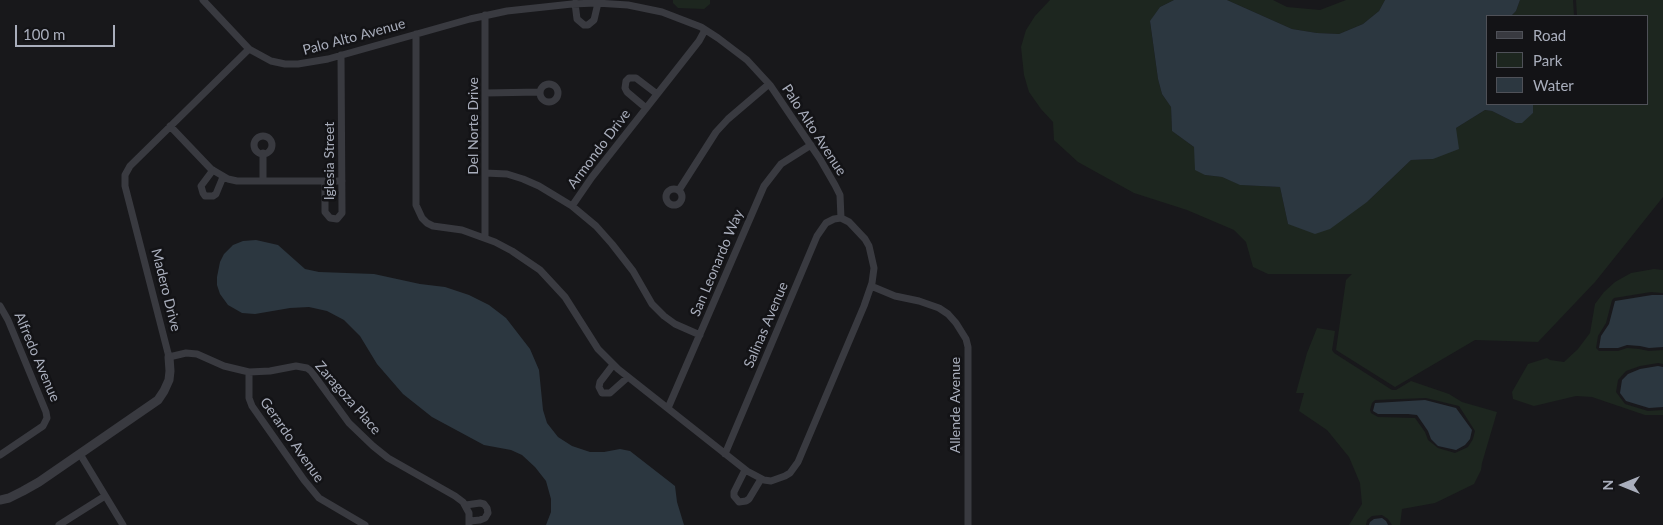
<!DOCTYPE html>
<html>
<head>
<meta charset="utf-8">
<style>
  body { margin:0 }
  #map { position:relative; width:1663px; height:525px; overflow:hidden; background:#18181b; font-family:Lato,sans-serif }
  canvas { display:block }
  .legend { position:absolute; left:1486px; top:15px; width:162px; height:90px; box-sizing:border-box; background:#131316; border:1px solid #4f5158; margin:0; padding:6px 9px; list-style:none; font-size:15px; color:#a9aebc }
  .legend li { display:flex; align-items:center; gap:10px; height:25px }
  .legend b { width:25px; border:1px solid #4f5158 }
  .north { position:absolute; left:1598px; top:460px; width:50px; height:50px; -webkit-text-stroke:4px #131316; paint-order:stroke; rotate:270deg; font-size:14px; font-weight:700; line-height:20px; text-align:center; color:#a9aebc }
  .north::after { content:''; display:block; margin:auto; width:18px; height:22px; background:#a9aebc; clip-path:polygon(50% 0,100% 100%,50% 72%,0 100%) }
  .scale { position:absolute; left:15px; top:25px; width:100px; height:22px; box-sizing:border-box; border:2px solid #a9aebc; border-top:0; padding-left:6px; font-size:15px; line-height:18px; white-space:nowrap; color:#a9aebc; -webkit-text-stroke:4px #131316; paint-order:stroke }
</style>
</head>
<body>
<div id="map">
<canvas width="1663" height="525"></canvas>
<ul class="legend">
<li><b style="height:6px;background:#393a40"></b>Road</li>
<li><b style="height:14px;background:#1d261f"></b>Park</li>
<li><b style="height:14px;background:#2c3740"></b>Water</li>
</ul>
<div class="north">N</div>
<div class="scale">100 m</div>
</div>
<script>
const ctx = document.querySelector('canvas').getContext('2d');
ctx.lineJoin = 'round';
function fill(path, color) { ctx.fillStyle = color; ctx.fill(path, 'evenodd'); }
const shape = rows => new Path2D(rows.map(r => 'M' + r).join(''));
function strokePath(path, color, width, dash) { ctx.strokeStyle = color; ctx.lineWidth = width; ctx.lineCap = dash ? 'butt' : 'round'; ctx.setLineDash(dash || []); ctx.stroke(path); }
function write(font, color, halo, rows, align = 'center') {
  ctx.font = font + ' Lato,sans-serif'; ctx.lineWidth = 5; ctx.setLineDash([]); ctx.textBaseline = 'middle'; ctx.strokeStyle = halo; ctx.fillStyle = color; for (const [text, x, y, turn = 0] of rows) {
    ctx.save(); ctx.translate(x, y); ctx.rotate((+turn || 0) * Math.PI / 180); ctx.textAlign = isNaN(turn) ? turn : align; if (halo) ctx.strokeText(text, 0, 0); ctx.fillText(text, 0, 0); ctx.restore();
  }
}
fill(shape([
  [673,0,710,0,710,4,704,9,678,8,673,3],
  [1050,0,1174,0,1160,7,1150,22,1158,79,1162,94,1171,107,1172,131,1194,147,1205,175,1222,177,1241,185,1280,187,1288,224,1367,202,1411,160,1433,159,1456,128,1485,110,1492,111,1516,123,1533,113,1533,104,1647,104,1647,16,1577,16,1576,0,1663,0,1663,197,1595,282,1538,342,1475,340,1395,387,1336,350,1346,280,1352,274,1268,274,1253,267,1246,242,1234,230,1187,210,1134,193,1078,162,1054,140,1053,122,1041,109,1029,92,1024,75,1021,47,1026,30,1035,16],
  [1227,0,1273,0,1287,7,1320,10,1346,0,1385,0,1379,11,1363,24,1339,34,1317,33,1292,29],
  [1520,0,1573,0,1574,16,1511,16,1516,11],
  [1654,269,1663,270,1663,293,1651,292,1614,298,1612,300,1606,323,1598,336,1596,348,1599,351,1618,351,1627,348,1639,349,1649,351,1663,350,1663,364,1658,363,1640,366,1626,371,1618,380,1616,392,1625,404,1648,411,1663,410,1663,415,1645,415,1592,397,1576,396,1534,406,1513,399,1512,392,1528,364,1547,358,1550,360,1564,362,1578,349,1590,333,1595,304,1604,292,1615,282,1631,273],
  [1317,328,1335,331,1332,350,1334,353,1392,390,1396,390,1411,381,1449,394,1462,402,1497,412,1482,463,1481,470,1474,484,1435,503,1402,509,1400,525,1392,525,1388,519,1382,515,1372,516,1367,520,1366,525,1349,525,1362,504,1360,483,1349,457,1327,430,1299,411,1304,393,1296,393,1307,353],
  [1426,398,1459,406,1475,431,1473,439,1468,447,1455,453,1438,448,1428,440,1425,432,1415,418,1378,417,1371,413,1370,410,1372,403,1375,400]
]), '#1d261f');
fill(shape([
  [1174,0,1227,0,1292,29,1317,33,1339,34,1363,24,1379,11,1385,0,1520,0,1516,11,1511,16,1487,16,1487,104,1533,104,1533,113,1522,123,1516,123,1492,111,1485,110,1456,128,1459,149,1433,159,1411,160,1367,202,1330,229,1315,234,1288,224,1280,187,1240,185,1222,177,1205,175,1195,170,1194,147,1172,131,1171,107,1162,94,1158,79,1150,21,1160,7],
  [256,240,278,245,305,269,319,272,374,274,420,284,445,287,469,295,489,305,506,318,530,349,539,370,543,410,547,423,558,437,572,446,590,452,604,452,620,449,630,451,675,486,677,502,684,525,546,525,551,512,551,499,546,481,535,467,522,455,511,450,484,445,432,417,403,394,377,364,360,336,344,320,327,311,309,307,290,308,255,314,242,313,228,305,220,294,217,285,217,277,220,262,224,254,233,245,243,241],
  [1652,295,1663,295,1663,347,1649,348,1640,346,1627,345,1618,348,1599,348,1601,336,1609,324,1615,301],
  [1658,366,1663,367,1663,407,1649,408,1626,401,1620,393,1622,380,1628,374,1640,369],
  [1425,400,1456,408,1472,430,1470,439,1465,445,1456,450,1438,446,1431,439,1428,431,1417,415,1408,414,1378,414,1373,411,1375,403],
  [1382,518,1386,521,1388,525,1369,525,1370,522,1374,519]
]), '#2c3740');
strokePath(shape([
  [203,0,249,49,271,61,285,64,298,64,328,59,470,19,507,11,572,4,596,3,628,5,662,12,701,27,718,38,747,60,770,85,820,159,835,185,840,195,841,218],
  [575,3,577,19,584,25,588,25,594,20,598,3],
  [416,34,416,205,422,218,427,223,433,226,462,230,495,242,512,251,540,270,565,297,598,349,618,369,747,471,764,480,771,481,785,476,790,473,798,462,864,306,872,283,874,268,869,246,865,239,849,222,841,218],
  [249,49,130,166,125,175,125,186,169,357,186,353,197,354,224,366,249,372,270,371,296,366,307,368,311,371,349,423,373,446,388,458,455,496,463,502,469,513,469,525],
  '540 93a9 9 0 1 1 18 0a9 9 0 1 1-18 0Z',
  [485,93,540,92],
  [646,108,627,92,625,88,626,81,629,78,636,78,657,94],
  [170,126,211,169,228,179,237,181,342,181],
  '254 145a9 9 0 1 1 18 0a9 9 0 1 1-18 0Z',
  [213,170,201,186,203,193,205,196,213,196,216,194,223,177],
  [485,173,507,174,523,179,539,186,572,206,596,226,612,244,633,271,652,304,664,316,675,324,700,335],
  [263,181,263,153],
  [325,181,325,212,330,218,337,219,342,213,341,55],
  '666 197a8 8 0 1 1 16 0a8 8 0 1 1-16 0Z',
  [679,190,716,132,728,119,769,84],
  [572,206,592,177,699,41,705,30],
  [485,238,485,15],
  [871,286,895,296,919,301,939,308,948,314,956,323,966,339,968,347,968,525],
  [0,306,8,320,46,412,47,418,43,426,0,455],
  [613,365,600,382,599,387,602,393,610,393,628,377],
  [249,372,249,398,252,406,304,480,319,498,365,525],
  [668,408,764,186,781,164,811,145],
  [80,454,123,525],
  [725,454,817,236,826,223,834,219,841,218],
  [745,470,734,492,734,496,739,502,746,501,749,499,761,479],
  [466,505,480,503,484,504,487,508,488,513,485,518,480,520,470,521],
  [59,525,105,496]
]), '#393a40', 7);
strokePath(shape([
  [0,500,9,498,23,491,39,482,158,400,164,391,169,380,170,371,169,357]
]), '#393a40', 9);
write('14px', '#a9aebc', '#131316', [
  ["Palo Alto Avenue",354,37,-15],
  ["Del Norte Drive",473,126,-90],
  ["Palo Alto Avenue",814,130,57],
  ["Armondo Drive",599,149,-53],
  ["Iglesia Street",329,161,-90],
  ["San Leonardo Way",717,263,-67],
  ["Madero Drive",166,290,76],
  ["Salinas Avenue",766,325,-67],
  ["Alfredo Avenue",37,357,67],
  ["Zaragoza Place",348,398,49],
  ["Allende Avenue",955,405,-90],
  ["Gerardo Avenue",292,440,55]
]);
</script>
</body>
</html>
